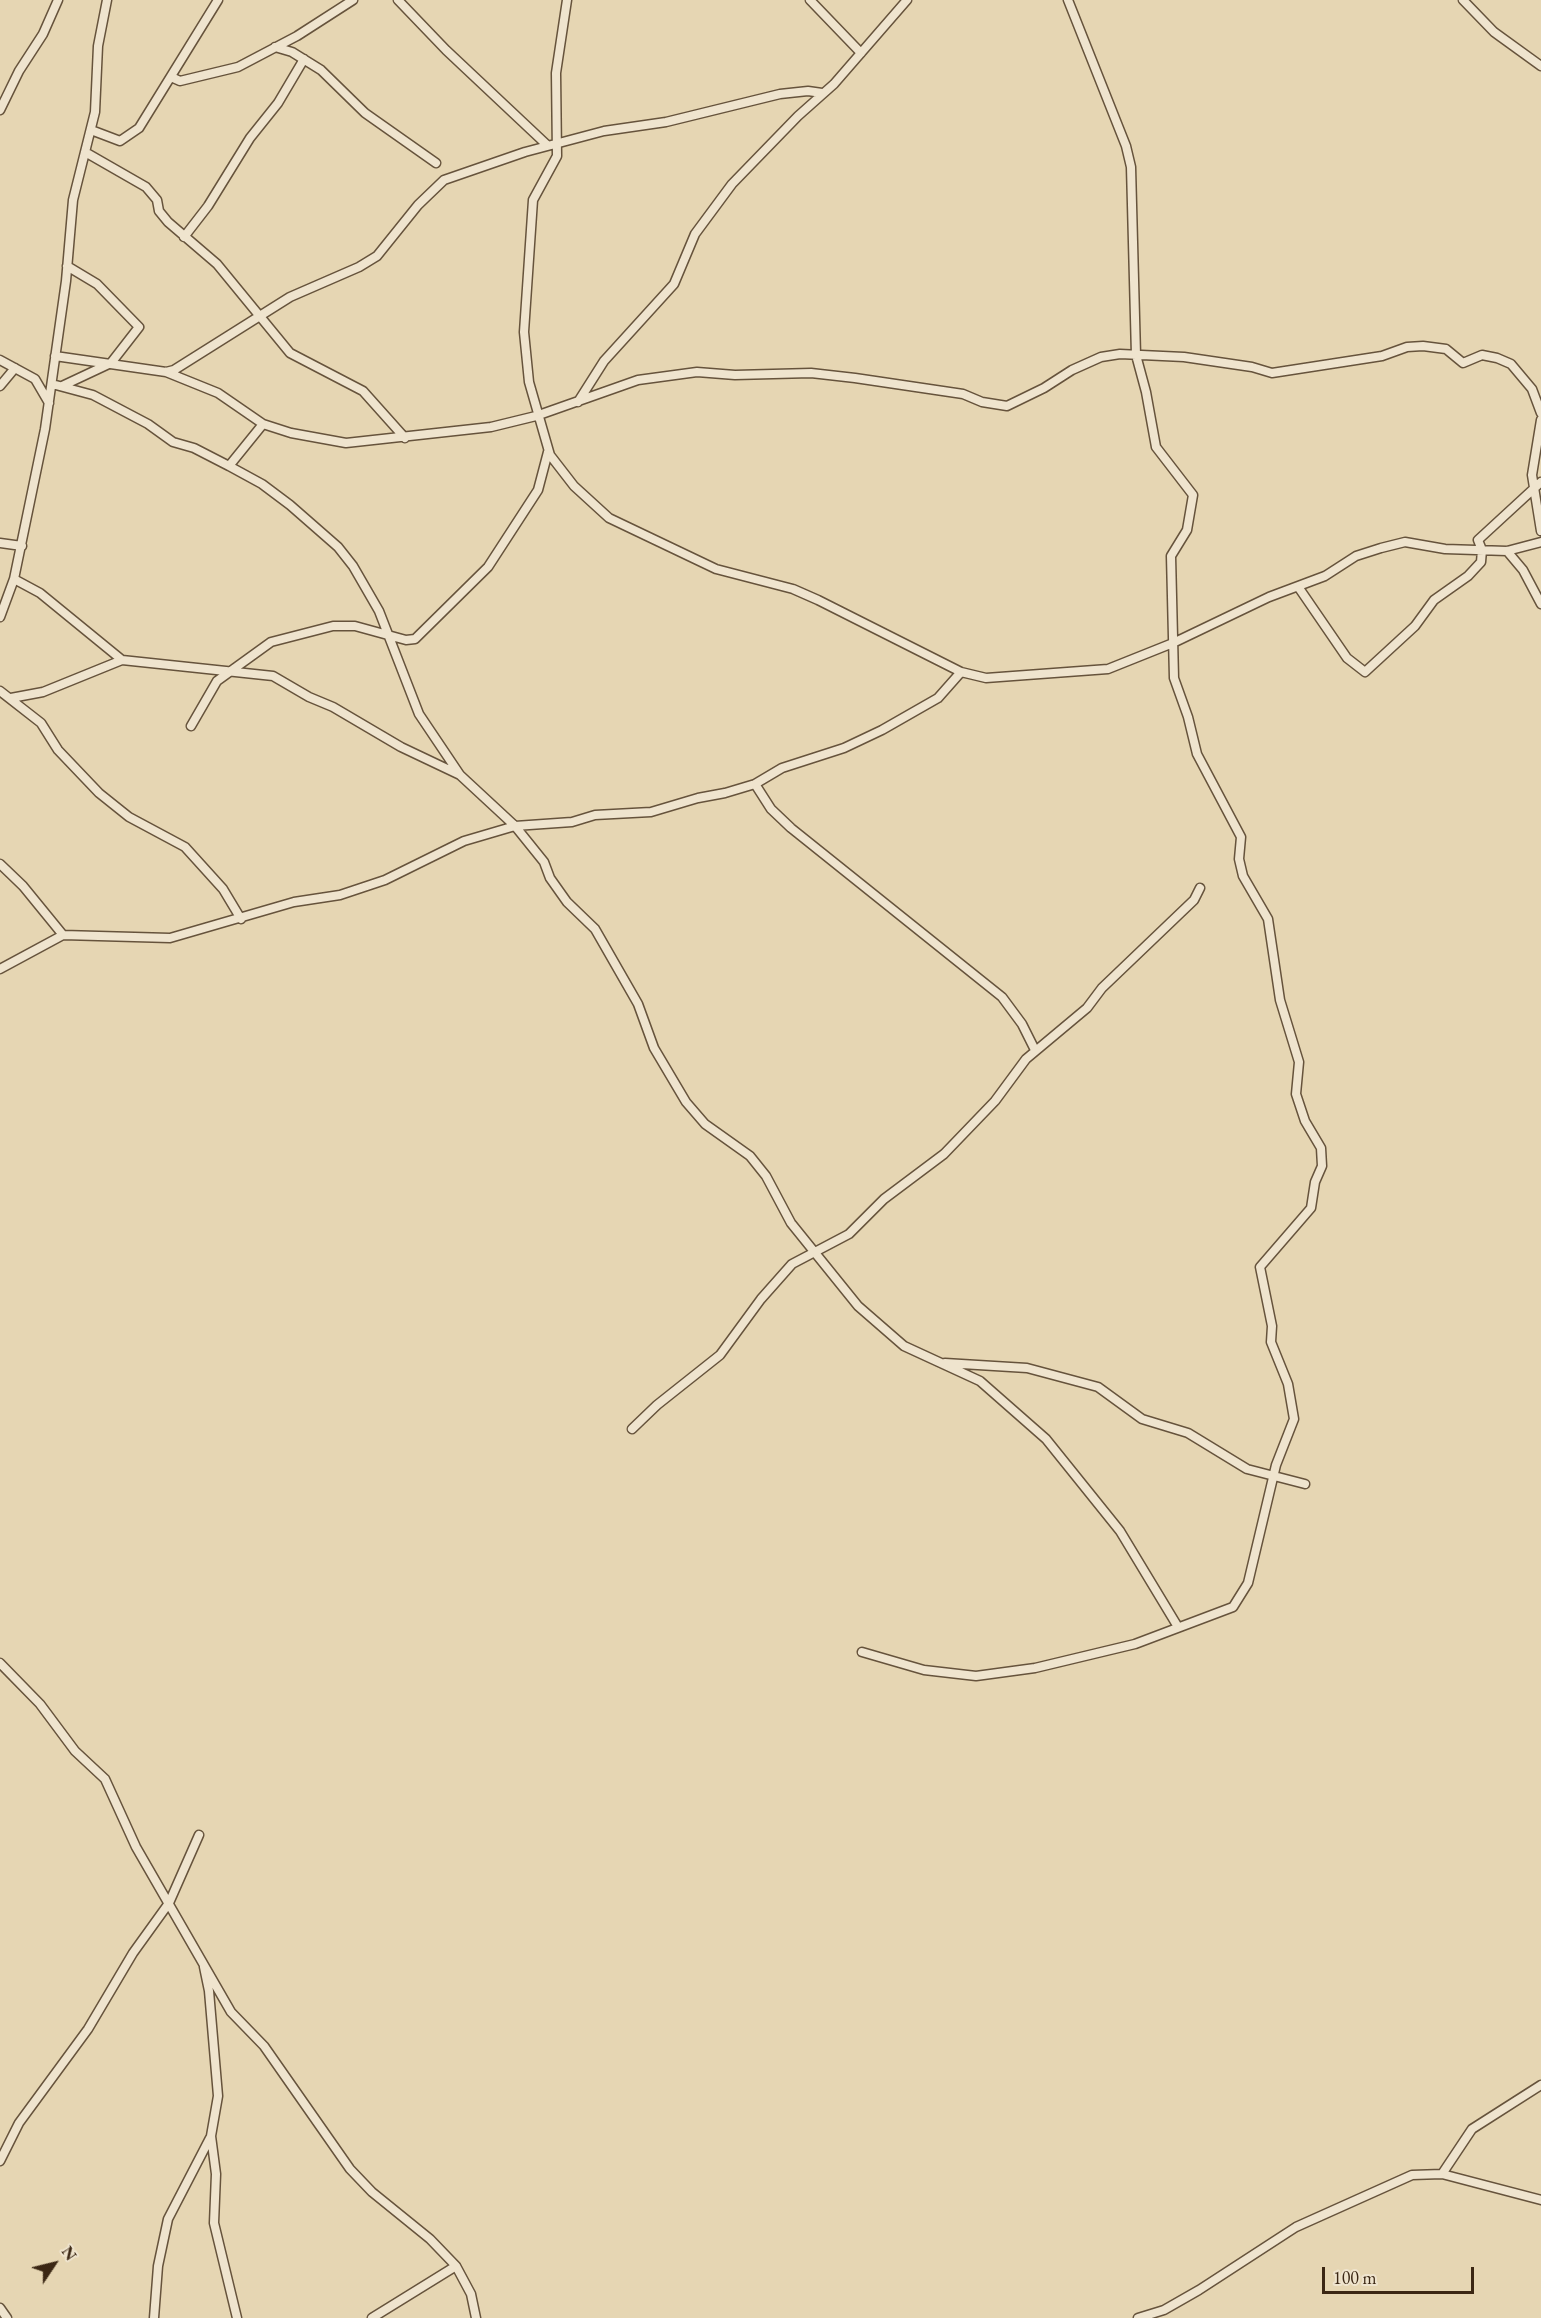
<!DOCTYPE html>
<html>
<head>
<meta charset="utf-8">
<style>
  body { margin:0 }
  #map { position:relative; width:1541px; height:2318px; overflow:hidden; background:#e6d6b3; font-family:"EB Garamond",serif }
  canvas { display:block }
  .north { position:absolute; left:24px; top:2234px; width:60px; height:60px; -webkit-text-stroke:4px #efe4ce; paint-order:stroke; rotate:55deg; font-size:16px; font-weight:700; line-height:24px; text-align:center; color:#3b2714 }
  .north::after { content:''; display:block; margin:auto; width:21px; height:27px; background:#3b2714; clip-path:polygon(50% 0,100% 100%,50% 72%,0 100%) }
  .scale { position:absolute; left:1322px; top:2267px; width:152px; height:27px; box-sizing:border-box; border:3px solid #3b2714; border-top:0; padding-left:8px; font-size:18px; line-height:21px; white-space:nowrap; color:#3b2714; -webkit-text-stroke:4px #efe4ce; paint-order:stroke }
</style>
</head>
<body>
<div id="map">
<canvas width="1541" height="2318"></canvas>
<div class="north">N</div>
<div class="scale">100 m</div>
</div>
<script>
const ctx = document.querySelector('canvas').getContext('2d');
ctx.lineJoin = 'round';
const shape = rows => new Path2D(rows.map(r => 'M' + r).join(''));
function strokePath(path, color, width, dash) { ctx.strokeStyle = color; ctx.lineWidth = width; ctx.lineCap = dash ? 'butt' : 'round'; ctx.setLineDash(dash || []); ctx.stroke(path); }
const street = shape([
  [398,0,446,50,547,145],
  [567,0,556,73,557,156,533,200,524,332,529,382,550,455,574,486,609,518,716,569,793,589,818,600,961,672,986,678,1108,669,1173,643,1269,597,1325,576,1356,556,1381,548,1405,542,1445,549,1507,551,1541,542],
  [810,0,861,53],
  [1463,0,1494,32,1541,66],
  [275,47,292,52,321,70,365,113,436,163],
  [171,77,180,81,238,67,297,36,353,0],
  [0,110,19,71,43,34,58,0],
  [91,130,120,141,139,128,218,0],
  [85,152,146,187,157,200,159,211,168,222,217,264,290,353,363,391,405,438],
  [184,237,208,206,250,138,278,103,304,59],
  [55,356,166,372,174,370,290,297,359,267,377,256,418,205,444,180,525,152,604,131,666,122,780,94,808,91,822,93],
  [0,360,35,379,49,403],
  [166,372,218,393,263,424,291,433,346,443,491,427,536,416,638,380,697,372,735,375,811,373,855,378,963,394,982,402,1007,406,1044,388,1072,370,1101,357,1120,354,1184,357,1252,367,1272,373,1382,356,1407,347,1423,346,1446,349,1463,363,1482,355,1497,358,1511,364,1532,389,1541,413],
  [52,384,93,395,148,424,173,442,194,448,229,466,263,424],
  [0,386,15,368],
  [62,386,111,363,139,327,97,284,67,266],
  [578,402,604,361,674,284,695,234,732,184,798,116,834,84,907,0],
  [1541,420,1532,475,1541,531],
  [229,466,262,484,290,505,338,547,353,566,379,611,419,714,460,775,515,826,544,862,550,878,567,902,595,929,638,1004,654,1048,686,1102,705,1124,750,1156,766,1176,791,1223,858,1306,904,1346,980,1381,1046,1439,1120,1531,1178,1627],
  [0,543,22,546],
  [1507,551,1523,570,1541,604],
  [14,579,40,593,122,660],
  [1299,588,1347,658,1365,672,1415,626,1434,600,1468,576,1481,562,1482,550,1478,540,1541,482],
  [0,617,14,579,45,429,66,281,73,200,95,112,98,46,107,0],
  [0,691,41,723,58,750,99,793,129,817,185,847,223,889,241,919],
  [11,698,43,692,122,660,273,676,309,697,333,707,401,747,460,775],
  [191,726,217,681,271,642,333,626,355,626,406,640,415,639,488,567,538,490,548,452],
  [755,784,771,809,791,828,1002,997,1022,1024,1035,1050],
  [0,864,23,886,63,935],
  [0,969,63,935,170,938,294,902,340,895,385,880,464,841,515,826,572,822,595,815,651,812,698,798,725,793,755,784,782,768,844,748,882,730,938,698,961,672],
  [945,1363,1027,1368,1098,1387,1142,1419,1188,1433,1247,1469,1305,1484],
  [632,1429,657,1405,720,1355,761,1299,792,1264,849,1234,884,1199,944,1154,995,1101,1026,1059,1087,1008,1102,988,1194,900,1200,888],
  [862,1652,924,1670,976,1676,1035,1668,1135,1644,1233,1607,1248,1583,1276,1465,1294,1419,1288,1384,1271,1342,1272,1326,1260,1267,1311,1208,1315,1182,1322,1166,1321,1148,1305,1121,1296,1094,1299,1062,1280,1000,1268,919,1243,876,1239,859,1241,837,1197,754,1188,717,1174,678,1171,556,1187,530,1193,495,1156,447,1146,392,1136,355,1131,167,1126,146,1068,0],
  [0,1663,40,1704,75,1751,105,1779,136,1847,231,2012,264,2046,350,2169,372,2192,430,2239,456,2266,471,2294,476,2318],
  [204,1967,209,1991,218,2096,211,2136,216,2174,214,2223,237,2318],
  [0,2161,19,2123,88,2029,133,1953,169,1903,199,1835],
  [1442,2174,1472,2129,1541,2085],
  [0,2308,7,2318],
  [154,2318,158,2266,168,2219,210,2138],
  [372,2318,456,2266],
  [1138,2318,1164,2310,1199,2290,1296,2227,1412,2175,1442,2174,1541,2200]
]);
strokePath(street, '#66533c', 11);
strokePath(street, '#efe4ce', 8);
</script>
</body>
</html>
